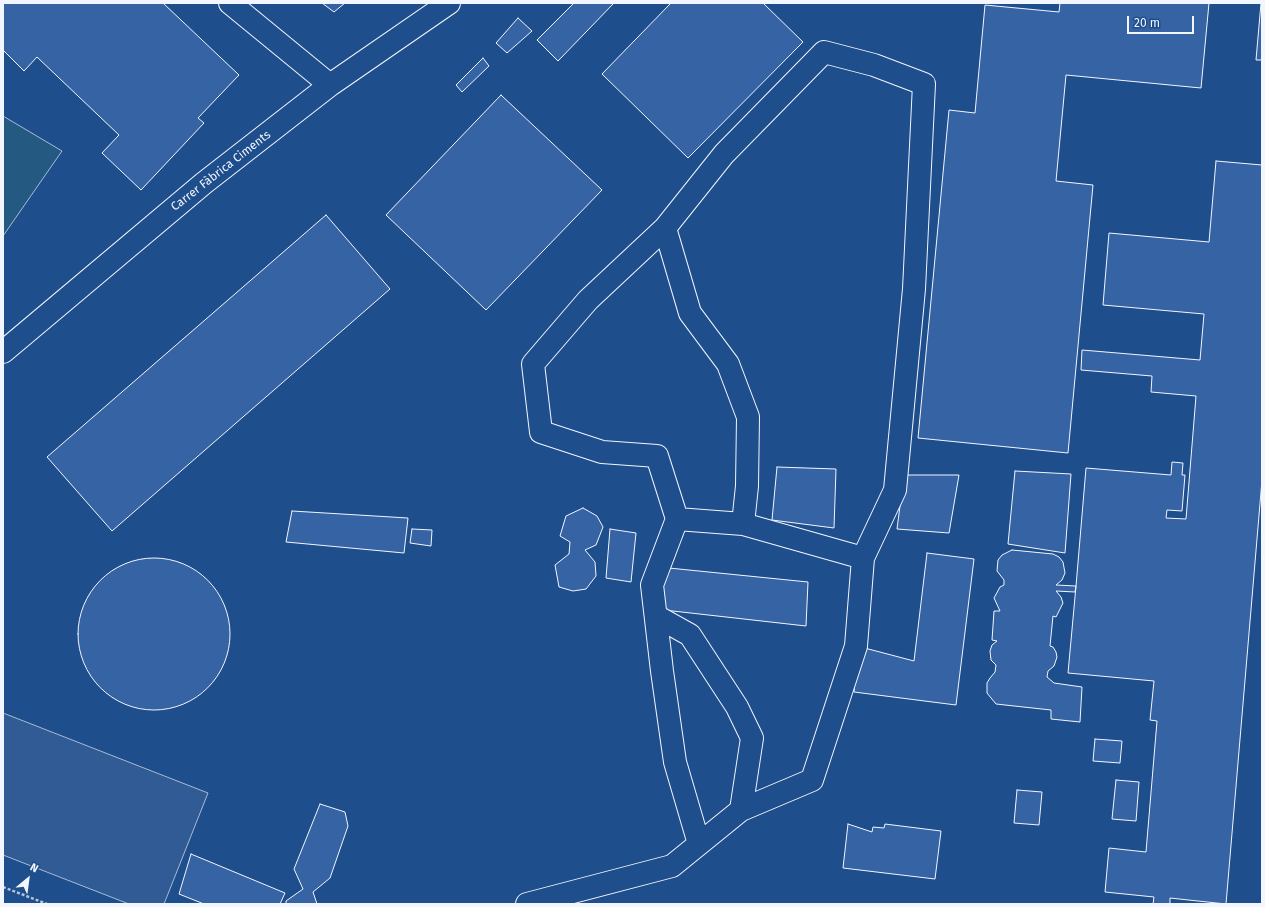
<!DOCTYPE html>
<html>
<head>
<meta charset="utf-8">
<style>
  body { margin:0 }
  #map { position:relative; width:1265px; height:907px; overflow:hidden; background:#1f4e8c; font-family:"Fira Sans",sans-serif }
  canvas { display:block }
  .frame { position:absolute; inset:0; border:4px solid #f2f6ff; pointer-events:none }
  .north { position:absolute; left:8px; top:859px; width:40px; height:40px; -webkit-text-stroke:3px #1f4e8c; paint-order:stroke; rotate:29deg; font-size:11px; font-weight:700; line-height:16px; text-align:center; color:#f2f6ff }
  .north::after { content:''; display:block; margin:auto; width:14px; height:18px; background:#f2f6ff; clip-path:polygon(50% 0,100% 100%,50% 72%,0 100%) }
  .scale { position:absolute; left:1127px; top:16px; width:67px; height:18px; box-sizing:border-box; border:2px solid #f2f6ff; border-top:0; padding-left:5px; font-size:12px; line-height:14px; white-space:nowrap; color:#f2f6ff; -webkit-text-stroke:3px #1f4e8c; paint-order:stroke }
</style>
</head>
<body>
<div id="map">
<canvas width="1265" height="907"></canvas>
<div class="frame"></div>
<div class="north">N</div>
<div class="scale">20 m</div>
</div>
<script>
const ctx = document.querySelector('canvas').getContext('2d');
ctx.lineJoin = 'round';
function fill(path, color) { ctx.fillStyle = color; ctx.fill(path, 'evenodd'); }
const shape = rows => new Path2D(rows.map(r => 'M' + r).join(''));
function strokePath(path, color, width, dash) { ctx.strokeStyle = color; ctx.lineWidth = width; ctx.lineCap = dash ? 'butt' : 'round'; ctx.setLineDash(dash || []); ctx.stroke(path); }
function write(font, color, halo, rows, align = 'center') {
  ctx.font = font + ' "Fira Sans",sans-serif'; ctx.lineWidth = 3; ctx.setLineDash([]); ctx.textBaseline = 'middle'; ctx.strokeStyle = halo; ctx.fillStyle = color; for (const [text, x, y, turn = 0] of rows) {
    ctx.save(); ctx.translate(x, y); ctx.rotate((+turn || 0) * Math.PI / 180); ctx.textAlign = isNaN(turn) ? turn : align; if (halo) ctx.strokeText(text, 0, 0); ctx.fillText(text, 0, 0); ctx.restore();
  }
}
const green = shape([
  [3,116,62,151,3,236,3,116]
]);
fill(green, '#245a82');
strokePath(green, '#a8bbd7', 1);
const parking = shape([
  [3,713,208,793,164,904,129,904,3,855,3,713]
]);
fill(parking, '#305b95');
strokePath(parking, '#a8bbd7', 1);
const building = shape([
  [3,3,163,3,239,75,198,118,204,123,141,190,102,153,119,135,37,57,24,71,3,50,3,3],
  [322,3,345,3,334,12,322,3],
  [574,3,614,3,558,61,537,40,574,3],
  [671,3,763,3,803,42,688,158,602,74,671,3],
  [1060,3,1209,3,1201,88,1066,75,1056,181,1093,185,1068,453,918,438,949,110,975,113,985,5,1059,12,1060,3],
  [1261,3,1262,3,1262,60,1256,60,1261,3],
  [518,18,532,31,507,53,496,43,518,18],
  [483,58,489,66,462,92,456,85,483,58],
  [501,95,602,190,486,310,386,215,501,95],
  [1216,161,1262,165,1262,480,1226,904,1170,898,1170,904,1153,904,1154,897,1105,892,1109,848,1146,852,1157,721,1150,720,1154,681,1068,673,1076,586,1086,468,1171,475,1172,462,1183,463,1182,475,1185,475,1182,511,1167,510,1166,518,1186,519,1196,396,1151,392,1152,376,1081,370,1082,350,1200,360,1204,314,1103,305,1109,233,1209,242,1216,161],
  [326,215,390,289,112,531,47,457,326,215],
  [777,467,836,469,834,528,772,520,777,467],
  [1015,471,1071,474,1065,553,1008,544,1015,471],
  [904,475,959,475,949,533,897,529,904,475],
  [583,508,597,516,603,527,596,545,585,550,595,562,596,576,586,589,573,591,559,587,555,565,569,554,570,542,560,536,566,516,583,508],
  [292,511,408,518,404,553,286,542,292,511],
  [412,529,432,530,431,546,410,543,412,529],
  [610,529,636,533,631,582,606,578,610,529],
  [1012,550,1053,554,1059,557,1063,562,1065,573,1062,580,1056,585,1076,586,1075,592,1056,591,1061,597,1063,603,1056,617,1053,616,1050,646,1053,647,1056,652,1057,657,1054,666,1048,671,1047,677,1054,683,1082,687,1080,722,1051,719,1051,710,996,704,987,693,987,683,990,678,995,672,996,665,991,660,990,651,992,645,997,641,992,640,994,611,1000,611,994,598,1000,587,1004,585,1004,580,997,571,998,560,1002,555,1012,550],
  [927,553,974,559,956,705,854,692,857,646,914,661,927,553],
  '78 634a76 76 0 1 1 152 0a76 76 0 1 1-152 0Z',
  [659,567,808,582,806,626,655,609,659,567],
  [1095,739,1122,741,1120,763,1093,761,1095,739],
  [1116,780,1139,782,1136,821,1112,819,1116,780],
  [1017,790,1042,792,1039,825,1014,823,1017,790],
  [320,804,345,812,348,826,330,878,313,892,317,904,286,904,286,901,303,889,294,869,320,804],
  [848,824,872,832,873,827,884,828,885,824,941,831,935,879,843,868,848,824],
  [191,854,285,893,280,904,204,904,179,894,191,854]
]);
fill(building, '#3563a3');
strokePath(building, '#f2f6ff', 1);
const minor = shape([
  [230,3,330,85],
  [665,228,588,300,533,364,541,432,602,452,657,456,677,519,743,524],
  [3,352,204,183,330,85,449,3],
  [677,519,652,585,662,671,675,762,699,844],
  [656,616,690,635,737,707,752,738,741,810],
  [527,904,672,866,741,810,812,780,856,646,863,558,895,490,914,289,924,84,874,65,824,52,724,154,665,228,690,313,728,364,748,417,747,486,743,524,863,558]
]);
strokePath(minor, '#f2f6ff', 24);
strokePath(shape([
  [3,887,47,904]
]), '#b3c4dc', 2.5, [3, 2]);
strokePath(minor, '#1f4e8c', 22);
write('12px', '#f2f6ff', '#1f4e8c', [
  ["Carrer Fàbrica Ciments",221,171,-38]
]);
</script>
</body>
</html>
